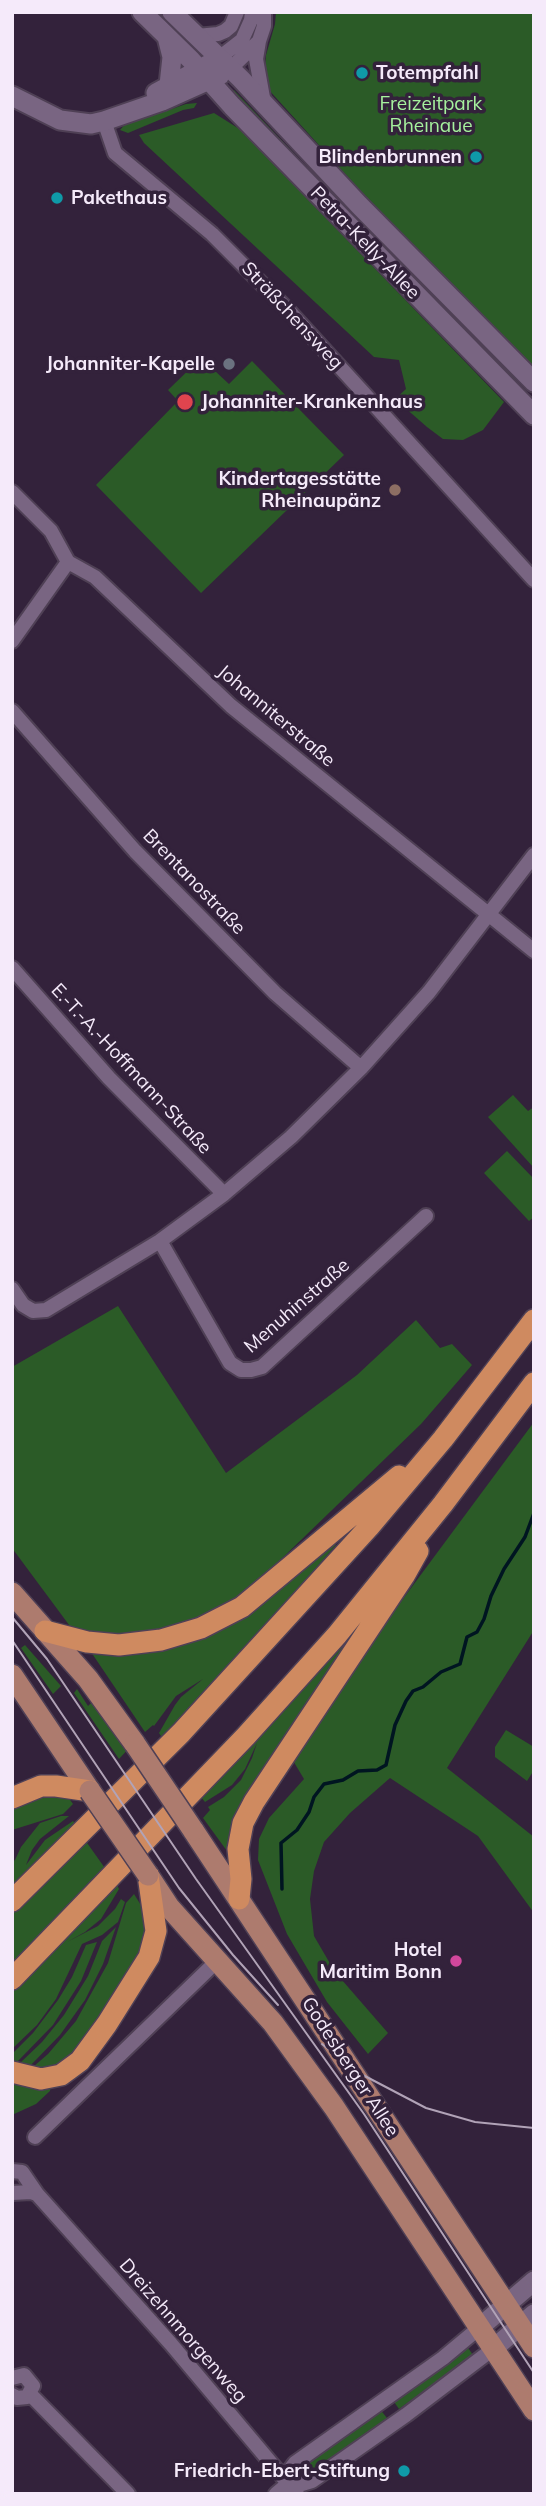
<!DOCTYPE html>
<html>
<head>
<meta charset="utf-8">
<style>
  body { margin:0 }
  #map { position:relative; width:546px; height:2506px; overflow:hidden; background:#33223b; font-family:Mulish,sans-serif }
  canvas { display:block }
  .frame { position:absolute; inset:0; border:14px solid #f5eafa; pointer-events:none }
</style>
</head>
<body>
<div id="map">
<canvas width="546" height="2506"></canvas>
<div class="frame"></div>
</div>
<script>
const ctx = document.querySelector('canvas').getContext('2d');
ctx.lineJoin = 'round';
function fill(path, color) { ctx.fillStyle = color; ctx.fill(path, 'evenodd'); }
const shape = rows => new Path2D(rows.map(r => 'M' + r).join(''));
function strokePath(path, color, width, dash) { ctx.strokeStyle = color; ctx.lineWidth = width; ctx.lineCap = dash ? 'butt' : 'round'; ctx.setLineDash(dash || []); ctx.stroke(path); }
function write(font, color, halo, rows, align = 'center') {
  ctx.font = font + ' Mulish,sans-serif'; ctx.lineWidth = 7; ctx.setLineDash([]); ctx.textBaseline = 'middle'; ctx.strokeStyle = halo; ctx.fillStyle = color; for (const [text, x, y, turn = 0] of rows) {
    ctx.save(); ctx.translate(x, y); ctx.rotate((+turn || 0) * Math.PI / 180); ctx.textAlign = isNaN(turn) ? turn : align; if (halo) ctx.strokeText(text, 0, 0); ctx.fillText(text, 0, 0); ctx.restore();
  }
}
fill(shape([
  [276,12,534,12,534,371,415,251,268,89,264,82,266,55,275,24],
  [234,90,325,186,343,200,513,372,517,385,230,95],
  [197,103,194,108,183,110,128,133,120,130,127,122,149,114,160,113,186,104],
  [214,113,241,130,504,402,483,430,463,440,443,439,427,427,395,399,406,389,399,360,374,357,144,143,139,135],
  [201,358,229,384,252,361,344,455,201,593,96,485,178,401,168,390],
  [513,1095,528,1111,534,1107,534,1168,488,1117],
  [507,1151,534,1179,534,1217,529,1221,484,1173],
  [118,1306,226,1473,357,1375,416,1320,440,1348,452,1344,472,1365,421,1424,241,1598,194,1621,152,1635,113,1636,75,1633,12,1548,12,1367],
  [534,1422,534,1630,447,1768,534,1837,534,1913,478,1836,390,1778,350,1813,324,1842,314,1871,310,1899,314,1936,335,1972,388,2033,368,2054,327,2002,287,1934,258,1860,259,1839,269,1818,304,1779,292,1759,371,1642],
  [334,1541,336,1545,252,1642,163,1739,159,1733,175,1705,181,1697,203,1679,176,1696,154,1726,153,1725,145,1732,91,1652,162,1647],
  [397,1574,229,1851,227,1851,203,1818,210,1810,208,1807,224,1797,241,1780,252,1758,257,1743,245,1769,232,1785,205,1802,200,1796],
  [25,1645,61,1686,53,1694,21,1648],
  [77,1689,88,1706,95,1699,130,1747,119,1759,74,1693],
  [506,1730,534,1747,534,1770,527,1781,495,1757,495,1747],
  [66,1794,73,1804,63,1814,12,1830,12,1807,41,1796],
  [61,1816,69,1816,40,1839,32,1850,26,1865,45,1840,73,1821,78,1827,12,1892,12,1862,15,1860,21,1847,40,1823],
  [85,1840,107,1871,12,1964,12,1913],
  [116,1883,119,1889,101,1919,85,1932,67,1942,98,1926,115,1909,121,1899,125,1902,118,1922,102,1935,82,1944,56,1999,37,2025,12,2049,12,1986],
  [134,1894,149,1918,142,1953,75,2054,49,2072,12,2066,12,2054,33,2033,58,2000,72,1977,86,1945,97,1942,81,1981,53,2025,18,2061,20,2063,42,2042,64,2015,88,1976,102,1941,116,1927,103,1964,85,2000,60,2035,30,2066,33,2067,48,2054,76,2021,108,1963,126,1903],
  [12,2077,51,2085,50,2091,36,2104,12,2115],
  [466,2345,473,2355,399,2409,392,2399],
  [379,2408,387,2418,309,2478,298,2466]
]), '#2b5b27');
strokePath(shape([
  [282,1889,281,1843,297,1830,309,1812,314,1797,324,1784,343,1780,358,1771,377,1770,386,1765,395,1725,406,1701,413,1691,423,1687,441,1672,460,1664,467,1637,477,1632,484,1619,491,1596,504,1569,525,1537,534,1513]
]), '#001521', 3.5);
const street = shape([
  [197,36,218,34,225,31,231,26,237,12],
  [219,58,242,40,251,20,252,12],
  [230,69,258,42],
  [264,103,256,59,259,41,264,26,264,12],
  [104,121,115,153,212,234,287,309,534,580],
  [12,492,51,531,68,562,95,577,231,706,534,951],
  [12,641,68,562],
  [12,711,135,851,275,993,361,1068],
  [12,968,109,1078,224,1194],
  [160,1241,230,1363,241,1370,251,1370,262,1367,426,1216],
  [12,1289,23,1305,33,1311,46,1310,160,1241,224,1194,291,1137,361,1068,429,992,534,855],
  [35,2137,217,1961],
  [12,2171,22,2172,37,2194,171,2344,297,2494],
  [12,2193,31,2192,37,2194],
  [12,2378,24,2375,33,2386,27,2397,17,2398,12,2395],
  [30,2394,128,2494],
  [288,2484,289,2471,295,2463,443,2358,479,2328],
  [276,2494,288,2484,302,2484,312,2481,406,2415,493,2349]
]);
const secondary = shape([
  [142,12,191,60,232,106,534,415],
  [172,12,241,79,359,205,534,382],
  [167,37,172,57,169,85],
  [156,93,209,64],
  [12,96,60,120,91,124,104,121,162,101,220,75],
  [479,2328,534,2281],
  [493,2349,534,2314]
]);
const primary = shape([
  [12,1593,88,1679,135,1744],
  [12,1675,90,1791],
  [193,1830,534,2347],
  [148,1875,169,1907,273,2023,334,2107,534,2410]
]);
const highway = shape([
  [45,1631,87,1642,119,1645,161,1640,201,1628,242,1607,399,1476],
  [12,1798,41,1786,56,1786,90,1791],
  [239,1899,241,1879,238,1849,243,1823,254,1802,404,1576,418,1551],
  [12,1901,181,1733,369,1527,443,1439,534,1320],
  [12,1979,246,1736,337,1635,443,1504,534,1383],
  [12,2072,41,2079,61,2075,80,2061,107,2024,149,1957,156,1931,148,1875]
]);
strokePath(street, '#4f4055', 18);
strokePath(secondary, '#4f4055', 23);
strokePath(primary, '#4f4055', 24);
strokePath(highway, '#4f4055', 24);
strokePath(street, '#796582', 14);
strokePath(secondary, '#796582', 19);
strokePath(primary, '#ad7b6e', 21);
strokePath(highway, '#cf8a60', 21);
strokePath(shape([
  [12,1617,47,1659,196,1879,364,2114,534,2373],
  [12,1640,179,1888,233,1955,278,2005],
  [322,2044,361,2074,426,2108,475,2122,534,2128]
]), '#b1a3b7', 2);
const primaryBridge = shape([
  [135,1744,193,1830],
  [90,1791,148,1875]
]);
strokePath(primaryBridge, '#4f4055', 24, []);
strokePath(primaryBridge, '#ad7b6e', 21);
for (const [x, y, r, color] of [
  [362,73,7,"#0f9aa8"],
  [476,157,7,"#0f9aa8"],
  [57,198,7,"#0f9aa8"],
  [229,364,7,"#6b7280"],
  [185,402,9,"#e0444e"],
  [395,490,7,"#8d6e63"],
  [456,1961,7,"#d1479c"],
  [404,2471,7,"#0f9aa8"]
]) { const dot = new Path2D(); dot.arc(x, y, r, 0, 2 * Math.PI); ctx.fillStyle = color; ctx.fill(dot); strokePath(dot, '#33223b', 2.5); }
write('bold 19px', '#f5eafa', '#33223b', [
  ["Totempfahl",376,73,"left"],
  ["Blindenbrunnen",462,157],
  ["Pakethaus",71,198,"left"],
  ["Johanniter-Kapelle",215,364],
  ["Johanniter-Krankenhaus",201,402,"left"],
  ["Kindertagesstätte",381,479],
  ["Rheinaupänz",381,501],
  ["Hotel",442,1950],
  ["Maritim Bonn",442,1972],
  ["Friedrich-Ebert-Stiftung",390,2471]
], 'right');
write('19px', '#a6f29e', '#33223b', [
  ["Freizeitpark",431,104],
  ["Rheinaue",431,126]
]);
write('19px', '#f5eafa', '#33223b', [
  ["Petra-Kelly-Allee",365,243,46],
  ["Sträßchensweg",292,316,47],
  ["Johanniterstraße",276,716,40],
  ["Brentanostraße",194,882,46],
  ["E.-T.-A.-Hoffmann-Straße",131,1069,47],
  ["Menuhinstraße",297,1306,-41],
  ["Godesberger Allee",350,2067,57],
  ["Dreizehnmorgenweg",183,2331,49]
]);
</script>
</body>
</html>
